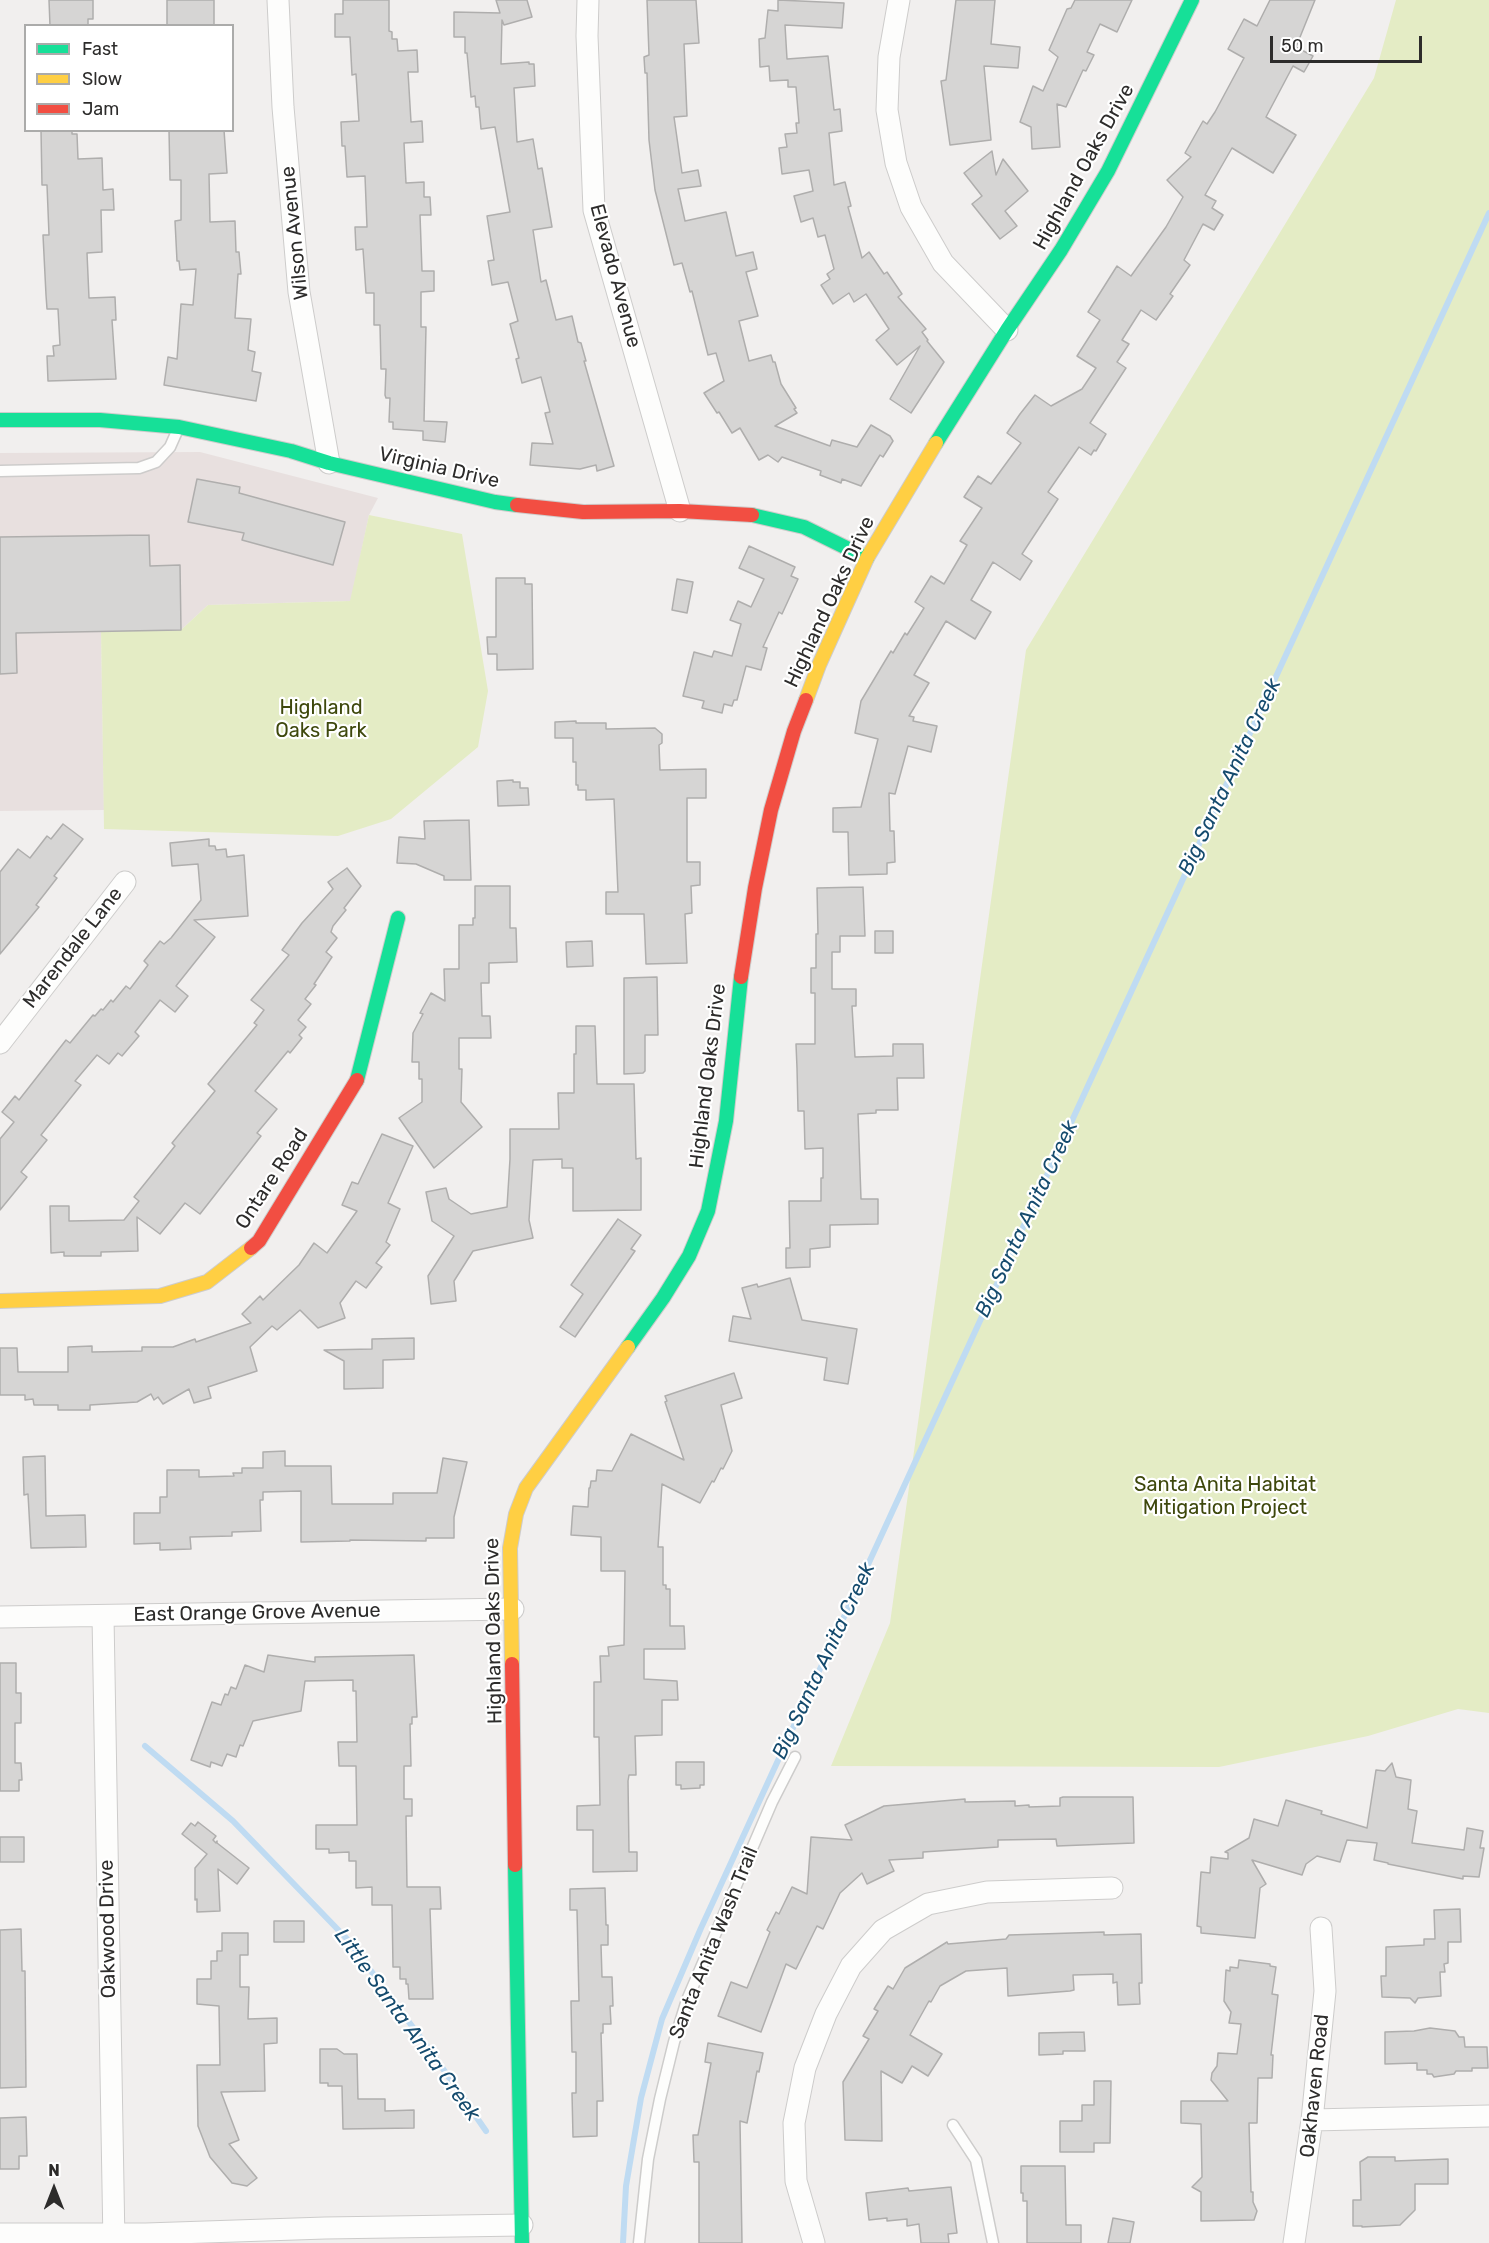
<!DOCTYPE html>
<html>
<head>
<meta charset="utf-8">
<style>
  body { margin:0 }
  #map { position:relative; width:1489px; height:2243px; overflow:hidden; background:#f1efee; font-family:Rubik,sans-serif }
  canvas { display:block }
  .legend { position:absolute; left:24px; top:24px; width:210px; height:108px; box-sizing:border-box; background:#fff; border:2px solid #ababaa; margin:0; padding:8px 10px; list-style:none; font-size:18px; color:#2d2c2b }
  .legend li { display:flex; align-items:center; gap:12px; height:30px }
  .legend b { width:30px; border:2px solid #ababaa }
  .north { position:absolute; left:24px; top:2159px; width:60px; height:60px; -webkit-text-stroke:4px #fff; paint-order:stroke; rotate:0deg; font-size:16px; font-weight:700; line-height:24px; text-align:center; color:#2d2c2b }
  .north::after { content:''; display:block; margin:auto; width:21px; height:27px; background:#2d2c2b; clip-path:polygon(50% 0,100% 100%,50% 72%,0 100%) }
  .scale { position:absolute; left:1270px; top:36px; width:152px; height:27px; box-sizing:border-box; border:3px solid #2d2c2b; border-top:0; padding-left:8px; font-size:18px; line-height:21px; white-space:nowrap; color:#2d2c2b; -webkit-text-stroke:4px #fff; paint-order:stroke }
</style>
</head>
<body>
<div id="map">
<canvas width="1489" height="2243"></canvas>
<ul class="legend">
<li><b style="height:8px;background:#16e098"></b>Fast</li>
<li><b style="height:8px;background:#ffcf43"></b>Slow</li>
<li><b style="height:8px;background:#f24e42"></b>Jam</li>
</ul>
<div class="north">N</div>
<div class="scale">50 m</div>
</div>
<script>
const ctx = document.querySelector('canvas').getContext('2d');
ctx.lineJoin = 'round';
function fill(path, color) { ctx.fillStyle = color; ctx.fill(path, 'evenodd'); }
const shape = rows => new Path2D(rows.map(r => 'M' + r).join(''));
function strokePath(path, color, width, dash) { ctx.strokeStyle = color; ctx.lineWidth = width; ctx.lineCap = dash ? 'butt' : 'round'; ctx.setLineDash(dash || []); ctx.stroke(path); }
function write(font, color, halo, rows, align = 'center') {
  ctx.font = font + ' Rubik,sans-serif'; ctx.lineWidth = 4.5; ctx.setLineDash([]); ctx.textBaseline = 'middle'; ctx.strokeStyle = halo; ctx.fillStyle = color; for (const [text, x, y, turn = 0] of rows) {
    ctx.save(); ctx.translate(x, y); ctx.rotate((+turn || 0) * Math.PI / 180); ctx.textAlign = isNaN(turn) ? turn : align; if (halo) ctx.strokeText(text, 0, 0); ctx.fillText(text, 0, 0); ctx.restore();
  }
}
fill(shape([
  [200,452,378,498,369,515,351,601,208,605,181,630,101,631,104,810,0,811,0,453]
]), '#e8e0df');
fill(shape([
  [1396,0,1489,0,1489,1713,1458,1709,1368,1736,1219,1767,831,1766,890,1623,1026,650,1374,78],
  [369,515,462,534,488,691,478,747,391,819,338,836,104,829,101,631,181,630,208,605,350,601]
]), '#e4ecc5');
strokePath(shape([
  [145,1746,233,1821,348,1940,432,2053,486,2131],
  [623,2243,626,2186,641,2098,662,2019,701,1928,1489,213]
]), '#bfdbf2', 6);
const building = shape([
  [49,0,93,0,93,19,88,19,88,26,50,26,49,0],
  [167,0,214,0,214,26,167,26,167,0],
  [343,0,389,0,389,31,392,32,392,39,397,39,398,51,417,50,418,72,408,72,411,122,422,121,423,142,404,143,406,183,424,182,424,197,430,197,431,215,420,215,422,271,434,271,434,291,421,292,421,327,426,327,424,421,447,422,445,442,423,440,423,431,393,429,393,422,389,422,390,398,386,398,385,395,386,369,381,369,380,325,374,325,374,293,366,293,363,249,356,250,355,227,367,227,365,176,347,177,345,146,342,146,341,122,359,121,356,74,352,75,350,37,335,37,335,14,343,14,343,0],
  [496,0,527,0,532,17,504,25,502,20,501,64,529,62,529,64,534,64,535,86,514,88,517,142,533,139,538,169,542,168,552,227,533,230,541,282,546,280,556,320,572,316,578,342,581,343,586,361,584,361,614,466,597,471,596,465,580,469,530,465,532,443,553,444,545,413,550,412,541,377,522,383,516,359,519,358,510,324,518,321,508,282,492,285,488,261,494,260,487,216,510,212,495,127,481,129,479,107,476,107,475,96,471,97,467,53,465,53,465,37,454,37,454,12,500,13,496,0],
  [647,0,696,0,699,43,684,44,687,116,674,117,682,173,698,170,701,186,678,189,685,221,726,212,736,256,753,252,757,269,746,272,758,316,739,321,749,361,771,355,773,362,775,362,781,384,796,408,794,409,797,413,775,426,830,446,832,440,857,447,871,425,890,436,893,441,883,457,880,455,861,486,842,479,841,483,820,475,821,471,782,457,778,462,768,455,759,460,740,428,732,433,719,412,717,413,704,393,724,381,716,353,708,355,692,291,690,292,682,263,674,265,655,190,649,140,647,73,645,73,644,57,649,55,647,0],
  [778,0,844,3,842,28,785,25,787,59,828,56,834,110,840,109,842,131,829,133,834,185,845,182,851,206,848,207,862,258,869,252,884,274,887,272,902,294,898,297,926,329,922,332,928,340,927,341,944,362,911,413,890,399,920,346,897,365,876,340,889,329,866,294,854,302,849,293,833,304,821,285,830,279,827,274,834,269,825,235,818,237,813,218,801,222,794,196,813,191,809,170,782,174,779,148,787,147,785,134,797,133,796,123,799,123,796,87,788,87,788,80,770,81,769,66,760,67,759,39,765,38,768,10,778,11,778,0],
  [956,0,995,0,991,44,1020,47,1018,68,984,66,991,140,950,145,941,81,946,80,956,0],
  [1075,0,1132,0,1117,32,1100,24,1087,52,1094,55,1086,71,1083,70,1066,107,1057,104,1060,147,1032,149,1031,127,1020,122,1033,86,1043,91,1058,57,1049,50,1067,9,1071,8,1075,0],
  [1270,0,1315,0,1296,47,1313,56,1304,72,1293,66,1266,117,1296,135,1273,173,1232,148,1205,195,1216,201,1212,208,1223,215,1214,230,1203,224,1184,260,1190,265,1170,294,1173,296,1156,320,1141,310,1122,340,1129,344,1117,362,1126,368,1090,423,1106,434,1096,451,1094,450,1091,455,1079,447,1048,492,1058,499,1022,554,1032,561,1020,580,993,562,971,600,991,612,975,639,946,621,914,675,929,683,909,716,914,717,913,721,937,726,931,752,908,746,895,794,889,793,890,831,894,831,895,862,887,863,887,874,849,875,848,832,833,832,833,808,861,807,878,739,855,733,861,701,891,651,893,653,905,633,907,635,924,608,915,602,931,576,944,584,967,545,960,541,982,508,964,497,978,476,991,484,1021,443,1007,433,1020,414,1035,395,1051,406,1082,389,1096,368,1077,356,1100,320,1088,312,1117,266,1131,276,1166,227,1183,197,1167,180,1191,157,1185,153,1203,121,1207,124,1215,112,1244,58,1228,49,1244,19,1257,26,1270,0],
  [41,130,72,130,72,134,77,134,78,159,102,158,103,190,113,189,114,210,101,210,102,252,87,253,89,298,115,297,116,320,112,320,116,379,48,381,47,356,54,356,53,346,60,345,58,309,47,309,46,295,43,235,49,235,47,185,42,185,41,130],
  [169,130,224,130,227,173,209,174,210,222,235,221,236,252,239,252,241,274,238,274,235,318,251,319,248,350,255,352,252,371,261,373,256,401,164,385,168,357,177,359,181,304,193,305,196,269,180,270,179,261,177,261,175,221,181,220,181,180,170,180,169,130],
  [992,151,996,175,1003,159,1028,191,1005,211,1017,226,1000,239,972,204,982,196,964,173,992,151],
  [197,479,240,487,239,493,345,522,333,565,242,540,244,533,188,522,197,479],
  [149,535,150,566,180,565,181,630,16,633,17,673,0,674,0,537,149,535],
  [749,546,795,567,791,576,798,579,782,614,779,612,763,647,767,648,761,670,746,666,737,700,734,700,732,706,724,704,722,713,702,708,704,701,683,696,694,652,712,657,714,651,732,656,741,624,730,620,738,601,751,607,764,579,739,568,749,546],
  [496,578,525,578,525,584,532,584,533,669,497,670,497,654,488,654,487,637,496,637,496,578],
  [677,579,693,582,687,613,672,610,677,579],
  [576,721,576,723,606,723,606,729,655,728,662,734,662,743,659,745,660,770,706,769,706,798,687,798,687,862,700,862,700,885,691,886,692,913,685,914,687,963,646,964,644,914,606,914,606,892,618,892,614,799,586,800,586,790,578,790,578,785,576,785,576,762,573,762,573,738,555,738,555,722,576,721],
  [513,780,513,782,520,782,520,788,528,788,529,805,498,806,497,781,513,780],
  [469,820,471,880,444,880,444,876,416,864,397,863,399,837,425,839,424,821,469,820],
  [63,824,83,839,54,876,57,878,36,905,39,907,0,954,0,872,18,849,30,858,47,836,51,839,63,824],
  [209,839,209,846,215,846,216,850,226,849,227,857,244,855,248,916,194,920,215,937,176,986,188,996,175,1012,160,1000,135,1032,139,1036,122,1056,118,1053,109,1064,97,1055,75,1081,81,1085,41,1135,47,1140,21,1172,27,1177,0,1210,0,1139,14,1122,2,1112,15,1096,19,1100,66,1040,70,1043,93,1015,95,1016,101,1009,103,1010,111,1000,113,1002,126,986,130,989,148,965,144,961,160,941,164,944,171,938,201,900,198,864,172,866,170,843,209,839],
  [347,868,361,886,344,908,346,910,333,926,331,932,337,938,326,952,332,957,314,984,316,985,305,999,311,1004,298,1020,306,1027,299,1035,302,1038,290,1053,288,1051,255,1091,277,1109,257,1133,261,1136,200,1214,185,1203,160,1234,137,1217,138,1251,101,1252,101,1256,64,1256,64,1252,51,1253,50,1206,69,1206,69,1221,124,1220,139,1201,134,1197,175,1146,172,1143,215,1091,208,1084,257,1025,254,1023,264,1010,251,1000,289,955,282,950,302,923,333,889,328,882,347,868],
  [475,886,510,886,510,928,516,928,517,962,489,963,489,983,481,983,482,1016,490,1016,491,1038,459,1038,459,1069,462,1069,461,1102,482,1127,434,1168,399,1118,422,1102,422,1079,419,1079,419,1062,412,1062,413,1033,423,1014,420,1013,431,993,445,1001,444,969,459,969,459,925,473,925,473,918,475,918,475,886],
  [863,887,865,936,840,936,840,952,832,952,832,989,856,989,856,1006,852,1006,855,1057,893,1056,893,1044,923,1044,924,1078,897,1078,898,1110,876,1110,876,1113,858,1114,861,1199,878,1199,878,1224,830,1225,830,1247,810,1249,810,1267,786,1268,786,1248,790,1248,789,1201,821,1201,821,1178,823,1178,823,1148,805,1149,804,1111,798,1111,797,1068,796,1044,815,1044,815,993,811,993,811,968,816,968,816,934,818,934,817,888,863,887],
  [875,931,893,931,893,953,875,953,875,931],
  [592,941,593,966,567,967,566,942,592,941],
  [657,977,658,1035,645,1035,645,1071,643,1073,624,1074,624,978,657,977],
  [576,1026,595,1026,597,1084,634,1084,636,1159,641,1158,641,1210,573,1211,573,1168,562,1168,562,1159,533,1160,529,1220,533,1238,473,1251,454,1281,456,1301,431,1304,428,1276,454,1236,432,1221,426,1192,446,1188,449,1199,471,1214,507,1207,510,1159,510,1129,559,1129,558,1093,574,1093,574,1054,576,1054,576,1026],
  [382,1134,413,1146,388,1203,400,1209,386,1242,390,1245,376,1263,382,1267,366,1288,356,1281,340,1303,345,1318,318,1328,300,1310,277,1330,272,1326,250,1347,257,1371,208,1387,211,1398,194,1403,189,1389,163,1404,158,1397,154,1400,151,1394,137,1402,90,1405,90,1410,58,1410,58,1405,34,1405,33,1399,25,1400,25,1395,0,1395,0,1348,17,1348,18,1372,68,1372,68,1347,92,1346,92,1352,142,1351,142,1347,173,1347,195,1339,196,1342,251,1323,242,1314,260,1296,263,1300,299,1265,314,1243,327,1253,357,1211,342,1205,352,1182,358,1184,382,1134],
  [618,1219,641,1235,631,1249,635,1251,575,1337,560,1327,583,1294,571,1285,618,1219],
  [790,1278,802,1320,857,1329,848,1384,824,1380,827,1358,729,1341,733,1316,751,1319,742,1288,757,1284,758,1287,790,1278],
  [414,1338,414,1359,383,1360,383,1388,344,1389,344,1361,324,1350,372,1349,372,1339,414,1338],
  [734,1373,742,1398,721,1405,732,1451,723,1469,721,1468,714,1482,712,1481,700,1503,662,1484,658,1547,663,1547,663,1585,666,1585,666,1589,670,1589,670,1626,684,1626,685,1649,644,1649,644,1679,677,1681,678,1700,662,1700,662,1735,635,1736,636,1775,629,1775,628,1781,629,1852,637,1852,637,1871,593,1872,593,1830,577,1830,577,1806,600,1805,599,1737,594,1737,594,1682,601,1682,600,1656,609,1656,608,1647,624,1645,625,1571,601,1571,601,1537,571,1535,573,1506,588,1507,589,1488,590,1488,591,1481,596,1481,597,1470,612,1471,631,1434,684,1460,665,1402,667,1401,665,1396,734,1373],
  [285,1451,285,1466,331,1466,332,1504,393,1504,393,1493,437,1493,443,1458,467,1462,454,1517,454,1538,426,1538,426,1541,350,1540,350,1541,301,1542,301,1491,263,1492,263,1500,260,1500,261,1531,232,1532,232,1536,190,1537,191,1549,160,1550,160,1543,134,1544,134,1513,160,1513,160,1497,167,1497,167,1470,199,1470,199,1477,234,1476,233,1473,242,1473,242,1468,263,1468,263,1452,285,1451],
  [45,1456,46,1516,85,1515,86,1547,31,1548,28,1494,24,1495,23,1457,45,1456],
  [268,1655,315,1662,315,1657,414,1655,417,1717,412,1717,412,1724,410,1724,411,1766,404,1766,404,1799,412,1799,412,1816,406,1816,407,1887,440,1887,441,1909,430,1909,433,1999,409,1999,408,1984,406,1984,406,1979,400,1979,400,1967,393,1967,392,1905,372,1905,372,1887,356,1888,356,1861,349,1861,349,1852,329,1853,329,1849,316,1849,316,1825,357,1825,356,1766,339,1766,338,1742,357,1742,356,1691,353,1691,353,1680,305,1681,301,1711,253,1721,243,1746,240,1745,236,1757,227,1754,222,1766,211,1762,210,1767,191,1760,212,1702,221,1705,225,1694,228,1695,231,1687,236,1689,245,1665,264,1672,268,1655],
  [0,1663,16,1663,16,1693,21,1693,21,1723,15,1723,15,1763,21,1763,22,1780,19,1780,19,1791,0,1791,0,1663],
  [676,1762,704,1762,704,1785,700,1785,700,1788,681,1789,681,1785,676,1785,676,1762],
  [1392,1763,1396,1777,1411,1780,1408,1809,1417,1811,1412,1843,1464,1850,1467,1828,1483,1831,1480,1848,1484,1848,1479,1877,1463,1876,1463,1879,1388,1864,1388,1863,1374,1860,1377,1843,1347,1840,1340,1862,1317,1856,1306,1864,1302,1875,1252,1860,1266,1884,1260,1888,1255,1938,1201,1933,1201,1927,1197,1926,1201,1872,1210,1873,1211,1857,1228,1859,1228,1853,1225,1852,1249,1838,1254,1819,1278,1826,1286,1800,1322,1811,1321,1814,1367,1828,1376,1770,1385,1771,1392,1763],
  [1063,1797,1133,1797,1134,1843,1057,1846,1056,1839,998,1840,998,1847,923,1852,923,1858,889,1860,894,1871,867,1884,862,1873,840,1893,823,1929,817,1926,796,1969,786,1964,761,2032,718,2016,731,1982,747,1988,770,1932,767,1930,776,1912,779,1914,792,1887,807,1894,811,1837,852,1840,845,1825,884,1806,965,1799,965,1802,1015,1801,1015,1806,1029,1805,1029,1807,1060,1806,1060,1798,1063,1797],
  [198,1822,216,1836,213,1840,216,1843,217,1841,217,1843,249,1868,237,1884,218,1869,220,1911,197,1912,197,1899,195,1900,195,1868,207,1854,182,1834,191,1823,195,1826,198,1822],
  [0,1837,24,1837,24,1862,0,1862,0,1837],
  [605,1888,606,1925,608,1925,608,1945,601,1945,602,1977,612,1977,613,2006,610,2006,611,2024,603,2024,603,2033,601,2033,603,2101,597,2101,597,2136,573,2137,572,2093,576,2093,576,2052,572,2052,571,2001,579,2001,577,1910,570,1910,570,1889,605,1888],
  [1460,1909,1461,1942,1448,1942,1448,1963,1444,1964,1445,1972,1440,1972,1441,1996,1418,1998,1415,2003,1410,1998,1382,1997,1381,1976,1386,1976,1386,1947,1424,1945,1424,1939,1435,1939,1434,1910,1460,1909],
  [274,1921,304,1921,304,1942,274,1942,274,1921],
  [21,1929,22,1971,25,1971,26,2087,0,2088,0,1930,21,1929],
  [1104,1932,1104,1935,1141,1934,1142,1983,1139,1983,1140,2004,1118,2005,1117,1982,1113,1983,1113,1974,1073,1975,1074,1990,1070,1991,1008,1996,1007,1968,966,1971,940,1986,931,2002,929,2001,910,2035,942,2054,928,2076,912,2066,902,2083,881,2071,882,2141,845,2140,843,2082,869,2039,863,2036,878,2011,874,2009,888,1986,893,1989,905,1968,947,1942,948,1944,1006,1939,1009,1935,1104,1932],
  [222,1933,248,1933,248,1955,240,1955,240,1987,249,1987,248,2019,277,2018,277,2043,264,2044,265,2091,221,2092,239,2140,229,2144,257,2178,247,2186,232,2183,210,2157,198,2126,197,2065,220,2065,219,2006,197,2004,197,1979,211,1979,211,1961,217,1961,217,1951,222,1951,222,1933],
  [1239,1960,1270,1964,1270,1966,1276,1967,1272,1994,1278,1995,1271,2055,1273,2055,1272,2078,1258,2078,1257,2123,1249,2123,1251,2192,1253,2192,1253,2202,1257,2211,1254,2220,1201,2221,1201,2192,1192,2187,1202,2177,1201,2124,1181,2123,1181,2101,1228,2101,1211,2080,1212,2073,1217,2066,1218,2053,1237,2054,1241,2024,1229,2023,1231,2012,1224,2001,1226,1970,1230,1971,1230,1967,1238,1968,1239,1960],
  [1430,2028,1455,2031,1459,2037,1464,2037,1465,2047,1487,2047,1488,2068,1472,2068,1472,2071,1456,2071,1454,2074,1434,2077,1432,2074,1427,2074,1427,2070,1417,2070,1417,2063,1385,2064,1385,2032,1414,2031,1430,2028],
  [1084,2032,1085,2051,1063,2051,1063,2054,1039,2055,1039,2033,1084,2032],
  [708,2043,763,2053,759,2072,757,2071,747,2123,740,2121,742,2243,699,2243,699,2162,694,2162,693,2135,698,2135,711,2063,705,2062,708,2043],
  [320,2049,337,2049,344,2054,357,2054,358,2099,385,2099,385,2111,414,2110,414,2128,343,2129,342,2086,328,2086,328,2083,320,2083,320,2049],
  [1094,2081,1111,2081,1110,2143,1094,2143,1094,2152,1060,2152,1060,2121,1082,2121,1082,2105,1094,2105,1094,2081],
  [26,2117,27,2156,19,2156,19,2169,0,2169,0,2118,26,2117],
  [1368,2157,1395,2157,1395,2161,1448,2159,1448,2184,1415,2184,1415,2210,1400,2225,1362,2227,1362,2226,1353,2226,1353,2200,1361,2200,1360,2162,1368,2157],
  [1021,2166,1065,2166,1066,2225,1081,2225,1081,2243,1027,2243,1027,2201,1023,2201,1023,2193,1021,2193,1021,2166],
  [951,2187,957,2233,948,2234,949,2243,921,2243,919,2224,907,2226,907,2219,887,2221,887,2218,869,2220,866,2193,908,2188,909,2191,951,2187],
  [1113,2218,1134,2222,1130,2243,1108,2243,1113,2218]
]);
fill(building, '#d6d5d4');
strokePath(building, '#afaead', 1.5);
const lane = shape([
  [0,471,139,468,156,462,170,447,178,429],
  [953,2125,976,2160,993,2243],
  [639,2243,648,2159,660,2099,674,2042,687,2000,772,1802,795,1757]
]);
const street = shape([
  [278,0,283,107,299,292,329,463],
  [588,0,587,36,594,210,680,511],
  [899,0,889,57,887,110,896,163,911,207,943,263,1007,330],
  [0,1043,125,882],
  [103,1616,114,2243],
  [0,1617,513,1609],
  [1312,2120,1489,2116],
  [0,2234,146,2234,325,2228,522,2225],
  [814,2243,796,2181,794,2123,805,2068,826,2014,851,1966,883,1930,928,1904,987,1892,1112,1888],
  [1294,2243,1312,2120,1325,1991,1321,1928]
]);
const fast = shape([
  [0,420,100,420,179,427,291,451,329,463,495,502,517,505],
  [936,443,1007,330,1061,250,1108,171,1192,0],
  [752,515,804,527,867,558],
  [357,1080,398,918],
  [628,1347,663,1298,689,1256,708,1211,726,1121,741,977],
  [515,1865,522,2243]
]);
const slow = shape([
  [806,700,819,665,867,558,936,443],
  [0,1301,160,1296,207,1282,251,1248],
  [512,1664,510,1548,516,1514,526,1488,628,1347]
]);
const jam = shape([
  [517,505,583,512,680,511,752,515],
  [741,977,755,888,771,810,794,731,806,700],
  [251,1248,259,1241,357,1080],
  [512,1664,515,1865]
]);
strokePath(lane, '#cdcccb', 13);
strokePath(street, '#cdcccb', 23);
strokePath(fast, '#cdcccb', 16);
strokePath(slow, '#cdcccb', 16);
strokePath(jam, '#cdcccb', 16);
strokePath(lane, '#fdfdfc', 10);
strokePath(street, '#fdfdfc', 21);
strokePath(fast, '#16e098', 14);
strokePath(slow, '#ffcf43', 14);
strokePath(jam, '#f24e42', 14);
write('20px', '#2d2c2b', '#fff', [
  ["Highland Oaks Drive",1084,167,-61],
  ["Wilson Avenue",295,233,-96],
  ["Elevado Avenue",615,276,75],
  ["Virginia Drive",439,468,13],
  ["Highland Oaks Drive",830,602,-65],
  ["Marendale Lane",73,948,-52],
  ["Highland Oaks Drive",708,1076,-83],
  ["Ontare Road",272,1179,-57],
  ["East Orange Grove Avenue",257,1613,-1],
  ["Highland Oaks Drive",494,1631,-91],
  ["Oakwood Drive",108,1929,-91],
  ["Santa Anita Wash Trail",714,1943,-68],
  ["Oakhaven Road",1315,2086,-84]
]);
write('20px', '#3e480c', '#fff', [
  ["Highland",321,708],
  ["Oaks Park",321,731],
  ["Santa Anita Habitat",1225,1485],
  ["Mitigation Project",1225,1508]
]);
write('italic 21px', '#154b6e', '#fff', [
  ["Big Santa Anita Creek",1230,777,-65],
  ["Big Santa Anita Creek",1027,1219,-65],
  ["Big Santa Anita Creek",824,1661,-65],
  ["Little Santa Anita Creek",407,2025,54]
]);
</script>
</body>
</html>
